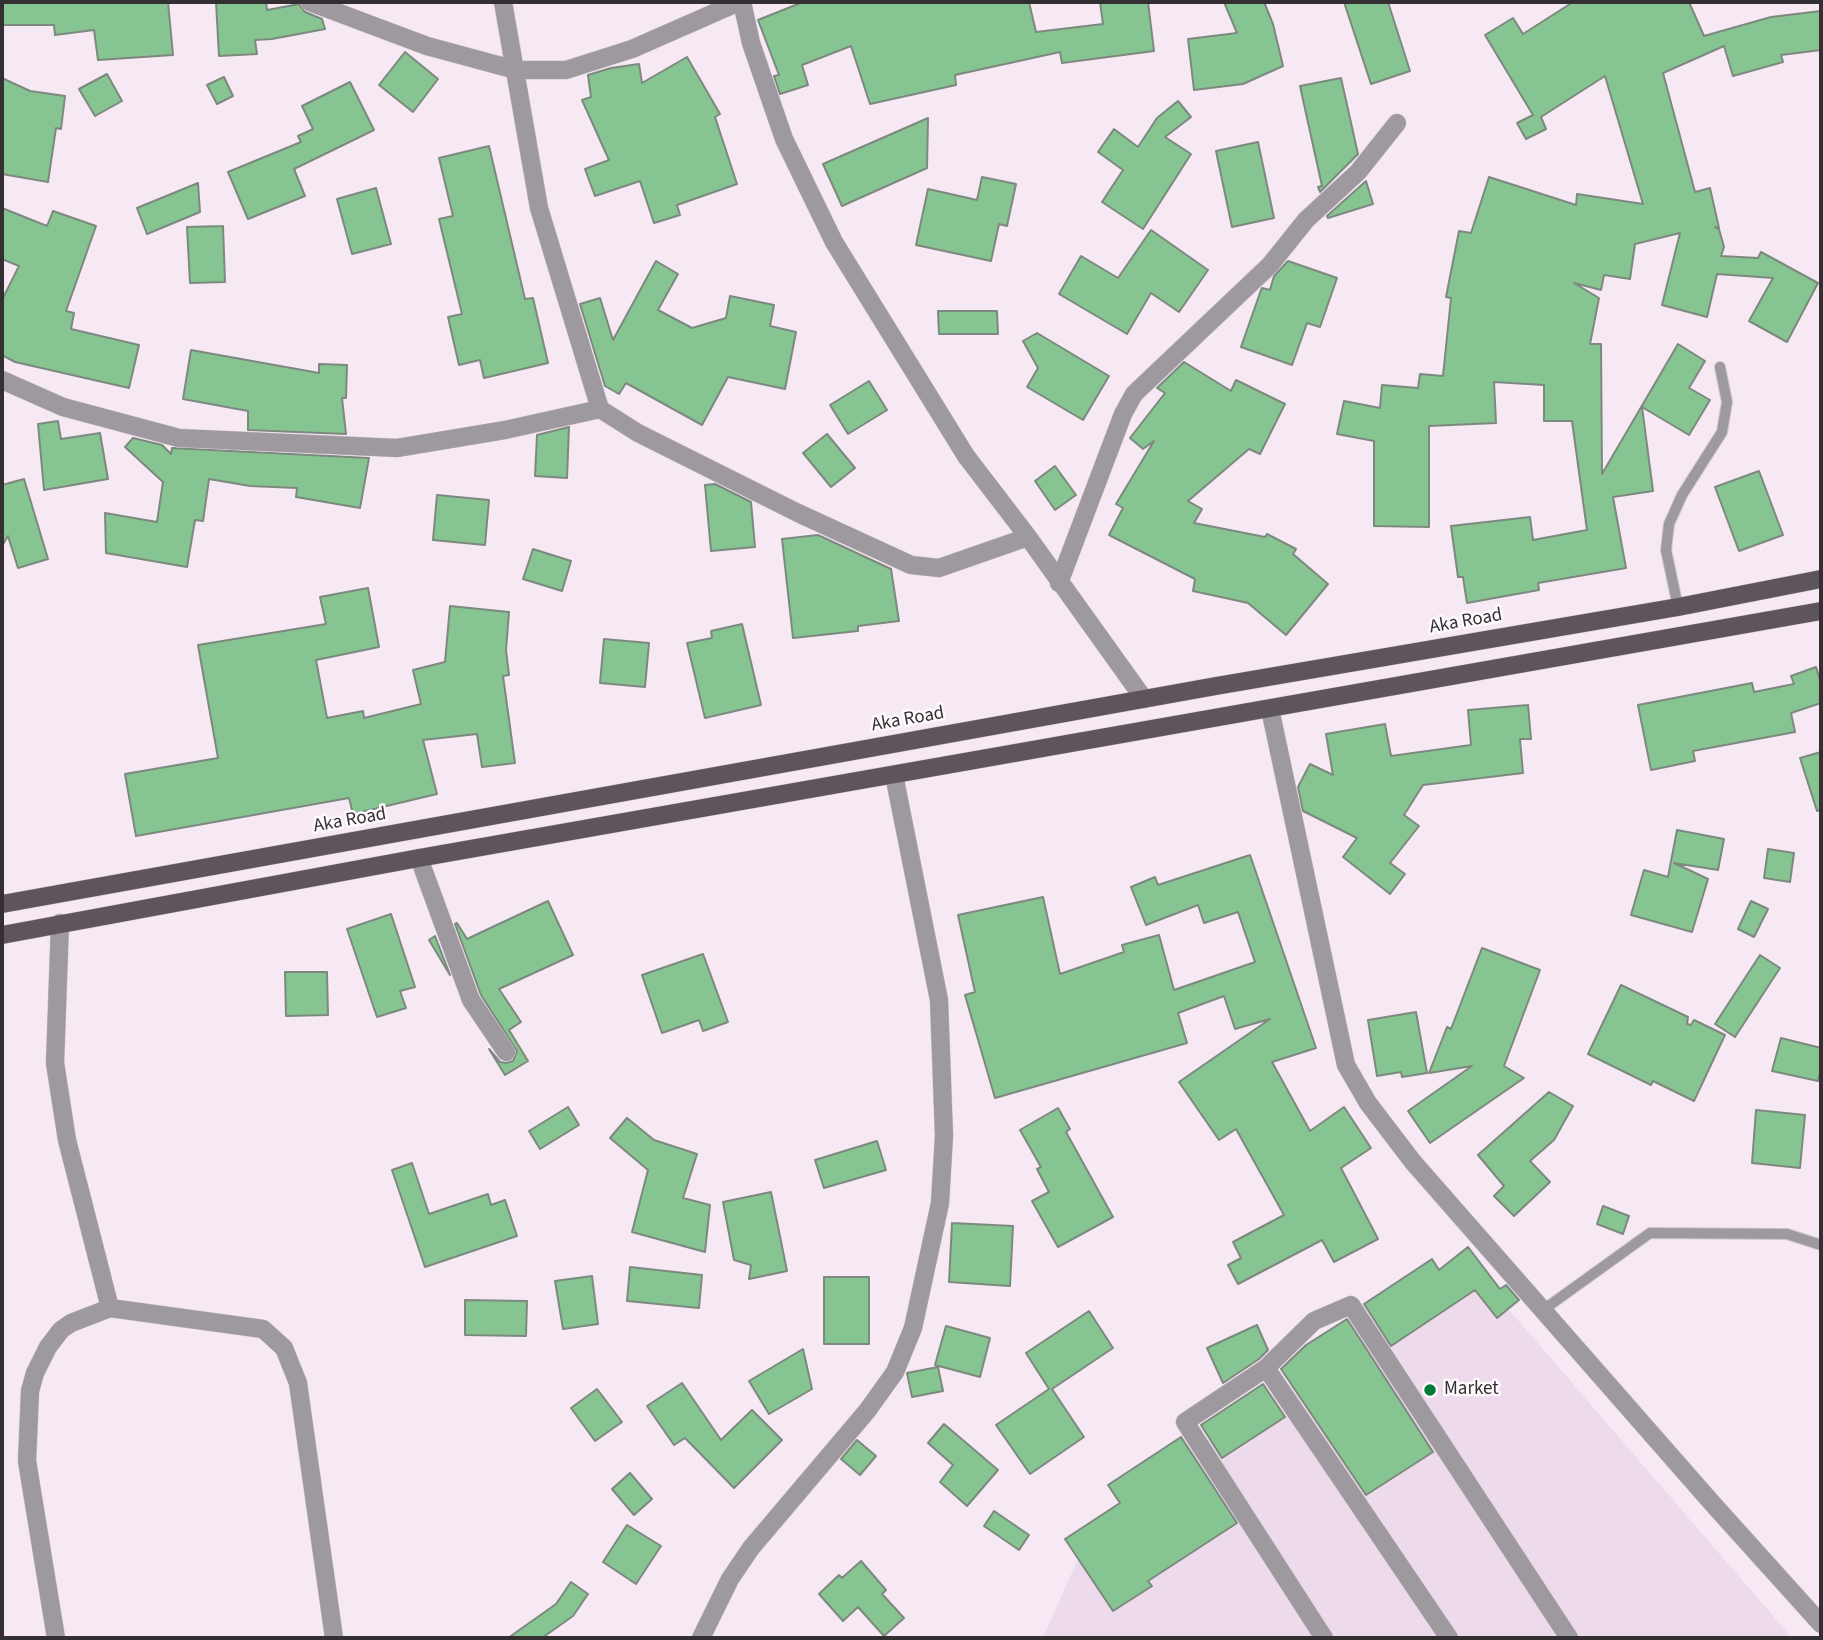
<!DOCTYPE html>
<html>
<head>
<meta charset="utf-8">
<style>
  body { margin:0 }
  #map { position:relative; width:1823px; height:1640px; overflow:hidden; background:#f6e9f4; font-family:"Source Sans 3",sans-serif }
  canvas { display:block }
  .frame { position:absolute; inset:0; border:4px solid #342f33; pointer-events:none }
</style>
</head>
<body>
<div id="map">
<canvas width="1823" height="1640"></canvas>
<div class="frame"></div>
</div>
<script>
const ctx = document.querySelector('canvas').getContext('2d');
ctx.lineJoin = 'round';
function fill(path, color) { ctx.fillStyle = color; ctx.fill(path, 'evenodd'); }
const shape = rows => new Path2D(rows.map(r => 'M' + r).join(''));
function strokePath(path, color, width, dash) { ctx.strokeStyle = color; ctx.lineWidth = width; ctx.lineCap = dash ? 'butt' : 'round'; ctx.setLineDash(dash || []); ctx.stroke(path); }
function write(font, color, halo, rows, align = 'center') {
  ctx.font = font + ' "Source Sans 3",sans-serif'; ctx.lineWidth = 5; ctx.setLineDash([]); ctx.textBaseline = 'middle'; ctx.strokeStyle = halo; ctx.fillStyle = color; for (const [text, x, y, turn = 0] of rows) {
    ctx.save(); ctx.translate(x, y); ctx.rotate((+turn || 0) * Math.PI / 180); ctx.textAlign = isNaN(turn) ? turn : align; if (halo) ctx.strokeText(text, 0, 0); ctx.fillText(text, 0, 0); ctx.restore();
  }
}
fill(shape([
  [1467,1261,1792,1638,1043,1638,1096,1518]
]), '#eddaea');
const building = shape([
  [2,2,168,2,173,55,98,60,94,30,55,35,54,25,2,25,2,2],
  [216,2,266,2,267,10,299,4,305,12,322,19,325,29,272,39,255,40,257,54,219,56,216,2],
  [803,2,1029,2,1036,32,1103,24,1100,2,1148,2,1154,51,1062,63,1060,52,955,75,956,85,870,104,851,46,802,65,808,85,780,94,774,76,779,75,758,20,803,2],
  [1224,2,1264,2,1273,24,1283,66,1243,84,1194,90,1188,39,1237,33,1224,2],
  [1344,2,1388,2,1410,71,1371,84,1344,2],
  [1573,2,1689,2,1704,36,1771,17,1821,11,1821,50,1781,55,1783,62,1733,76,1724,46,1663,73,1695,192,1710,188,1719,228,1715,227,1719,229,1724,247,1721,256,1758,258,1761,252,1818,283,1787,342,1749,321,1773,278,1717,274,1707,317,1662,305,1680,233,1635,244,1630,279,1604,275,1601,290,1574,283,1599,298,1590,344,1601,344,1602,474,1678,344,1705,361,1689,388,1710,400,1689,435,1642,407,1653,491,1613,497,1626,568,1538,583,1539,590,1467,603,1463,577,1458,577,1451,526,1530,517,1533,540,1587,530,1572,421,1544,421,1544,385,1494,382,1496,423,1429,426,1429,527,1374,526,1374,441,1337,434,1344,401,1380,408,1382,385,1418,388,1420,374,1443,376,1451,298,1446,297,1459,231,1471,233,1489,177,1576,205,1577,194,1643,204,1605,76,1541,117,1546,129,1526,139,1517,123,1533,115,1485,35,1513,18,1523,34,1573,2],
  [405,52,438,79,413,112,379,85,405,52],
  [687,57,720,114,715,117,737,184,677,205,680,215,654,223,640,181,595,196,585,169,609,160,582,100,591,97,588,75,611,68,639,64,642,83,687,57],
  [107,74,122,101,95,116,79,89,107,74],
  [224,77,233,96,217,104,207,85,224,77],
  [2,78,30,91,65,96,61,129,56,128,48,182,2,174,2,78],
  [1341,78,1358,154,1320,192,1318,187,1322,186,1300,86,1341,78],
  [350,82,374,130,294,169,305,196,248,219,228,172,301,142,298,136,313,129,302,106,350,82],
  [1178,101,1191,117,1165,137,1191,154,1143,229,1102,202,1123,170,1098,152,1114,129,1138,147,1157,118,1178,101],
  [928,118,927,168,842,206,823,164,928,118],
  [1258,142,1274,218,1232,227,1216,151,1258,142],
  [489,146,525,299,533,298,548,363,484,378,480,360,459,365,448,317,462,314,439,219,453,216,439,158,489,146],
  [982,177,1016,184,1007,226,999,224,991,261,916,245,928,189,977,200,982,177],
  [1366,181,1373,204,1328,218,1327,216,1366,181],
  [198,183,200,212,147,234,137,208,198,183],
  [376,188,391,244,352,254,337,199,376,188],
  [2,208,47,226,53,211,96,226,66,311,74,313,71,329,139,345,129,388,15,362,2,355,2,300,19,266,2,259,2,208],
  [223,226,225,282,190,283,187,227,223,226],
  [1151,230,1208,270,1179,312,1151,293,1127,334,1059,294,1081,256,1118,278,1151,230],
  [656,261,678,274,658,310,692,328,726,318,730,296,774,305,770,326,796,332,785,389,728,377,702,425,626,383,619,394,605,386,580,304,600,298,613,340,656,261],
  [1288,261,1337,278,1320,327,1307,323,1292,365,1241,347,1261,290,1262,288,1270,290,1274,276,1288,261],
  [938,311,997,311,998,334,939,334,938,311],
  [1037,333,1109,376,1083,420,1027,387,1038,368,1023,341,1037,333],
  [191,350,319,373,319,364,347,365,346,398,342,398,346,434,248,430,248,411,183,399,191,350],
  [1184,362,1231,391,1236,380,1285,404,1260,454,1249,449,1188,501,1202,509,1194,523,1265,537,1267,534,1296,549,1293,554,1328,584,1286,635,1248,603,1193,591,1195,579,1109,535,1123,508,1116,504,1154,441,1143,449,1130,438,1165,393,1157,388,1184,362],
  [869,381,887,410,848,434,830,405,869,381],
  [58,421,61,439,100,433,108,479,44,490,38,424,58,421],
  [569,427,567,478,535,476,537,435,569,427],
  [827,434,855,468,831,487,803,453,827,434],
  [133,438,162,445,171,454,172,448,369,458,360,508,296,497,297,488,250,486,209,479,203,521,195,520,187,567,106,553,105,513,157,522,163,482,125,447,133,438],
  [1055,466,1076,495,1055,510,1035,481,1055,466],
  [1759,471,1783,535,1739,551,1715,487,1759,471],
  [24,479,48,559,18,568,8,536,2,546,2,485,24,479],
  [715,484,751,502,755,547,711,551,705,485,715,484],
  [437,495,489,500,485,545,433,540,437,495],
  [818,535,891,569,899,621,858,626,858,631,793,638,782,539,818,535],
  [533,549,571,561,562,591,523,579,533,549],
  [368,588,379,647,316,660,327,718,363,711,364,718,421,704,413,670,445,662,450,606,509,612,506,650,509,675,503,676,515,763,482,767,477,734,423,740,437,794,353,814,349,798,136,836,125,774,218,758,198,645,326,624,320,597,368,588],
  [742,624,761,705,705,718,687,643,712,638,711,631,742,624],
  [604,639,649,643,645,687,600,683,604,639],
  [1816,667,1821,683,1821,703,1791,713,1795,732,1693,751,1695,761,1651,770,1638,705,1752,683,1754,692,1794,684,1791,676,1816,667],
  [1528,705,1531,739,1520,739,1523,773,1423,785,1404,815,1419,826,1390,863,1405,874,1390,894,1343,857,1357,838,1303,811,1298,787,1310,764,1333,775,1326,734,1385,724,1391,756,1471,745,1468,710,1528,705],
  [1821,752,1821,810,1817,811,1800,758,1821,752],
  [1677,830,1724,839,1718,870,1674,863,1708,879,1692,932,1631,915,1644,870,1668,877,1677,830],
  [1768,849,1794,853,1790,882,1764,878,1768,849],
  [1250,855,1316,1048,1272,1062,1310,1131,1344,1107,1371,1148,1341,1168,1378,1239,1334,1262,1322,1240,1238,1284,1228,1265,1241,1258,1233,1242,1284,1215,1236,1129,1219,1140,1179,1082,1270,1019,1235,1029,1224,996,1178,1013,1187,1043,995,1098,965,995,975,992,958,915,1043,897,1060,974,1124,952,1122,945,1159,935,1174,990,1255,962,1238,912,1204,923,1198,905,1146,925,1131,887,1155,877,1158,885,1250,855],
  [548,901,573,955,499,989,521,1022,509,1030,528,1061,505,1075,489,1049,500,1062,506,1063,513,1061,517,1051,481,995,455,924,457,923,467,939,548,901],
  [1751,901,1768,909,1754,937,1738,929,1751,901],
  [391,914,415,987,400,991,406,1008,377,1017,347,929,391,914],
  [435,936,450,975,429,940,435,936],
  [1482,948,1540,970,1504,1066,1524,1078,1430,1143,1408,1111,1472,1066,1429,1073,1447,1027,1451,1029,1482,948],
  [703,954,728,1022,703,1031,699,1020,662,1033,642,975,703,954],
  [1760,955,1780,968,1735,1037,1715,1024,1760,955],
  [285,972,327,972,328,1015,286,1016,285,972],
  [1621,985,1688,1017,1687,1024,1691,1025,1694,1020,1725,1035,1694,1101,1653,1081,1651,1085,1588,1054,1621,985],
  [1416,1012,1427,1073,1402,1077,1401,1072,1377,1076,1368,1020,1416,1012],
  [1781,1038,1821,1048,1821,1069,1818,1081,1772,1071,1781,1038],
  [1549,1092,1573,1106,1554,1140,1530,1161,1550,1182,1514,1216,1494,1196,1504,1186,1478,1155,1549,1092],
  [568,1107,579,1125,540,1149,529,1131,568,1107],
  [1058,1108,1070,1129,1066,1132,1113,1217,1058,1247,1032,1201,1049,1192,1037,1169,1041,1167,1020,1130,1058,1108],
  [1756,1110,1805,1115,1800,1168,1752,1163,1756,1110],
  [627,1118,654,1140,697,1154,683,1198,710,1205,705,1252,632,1232,648,1170,610,1138,627,1118],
  [877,1141,886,1170,824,1188,815,1160,877,1141],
  [412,1163,429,1214,488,1194,491,1205,505,1200,517,1236,425,1267,392,1170,412,1163],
  [771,1192,787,1271,749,1279,751,1265,734,1260,723,1202,771,1192],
  [1603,1206,1629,1216,1623,1234,1597,1224,1603,1206],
  [952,1223,1013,1226,1010,1286,949,1282,952,1223],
  [1468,1247,1500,1289,1506,1285,1519,1300,1497,1318,1475,1290,1391,1346,1364,1304,1432,1259,1439,1270,1468,1247],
  [630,1267,702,1275,699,1308,627,1301,630,1267],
  [592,1276,598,1324,563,1329,555,1281,592,1276],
  [824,1277,869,1277,869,1344,824,1344,824,1277],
  [465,1300,527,1301,526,1336,465,1335,465,1300],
  [1089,1311,1113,1348,1052,1389,1084,1437,1030,1474,996,1425,1049,1389,1026,1353,1089,1311],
  [1347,1319,1433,1452,1366,1495,1281,1369,1306,1345,1347,1319],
  [1257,1325,1268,1350,1259,1359,1223,1383,1207,1348,1257,1325],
  [946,1326,990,1338,980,1377,935,1365,946,1326],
  [803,1349,812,1389,769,1414,749,1381,803,1349],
  [938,1367,943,1391,912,1397,907,1373,938,1367],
  [682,1383,721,1440,752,1410,782,1440,734,1488,685,1438,674,1445,647,1406,682,1383],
  [1263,1384,1285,1417,1222,1458,1201,1425,1263,1384],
  [597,1389,622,1422,595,1441,571,1408,597,1389],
  [944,1424,998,1470,967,1506,940,1482,953,1465,928,1443,944,1424],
  [1181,1437,1237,1523,1148,1581,1152,1586,1113,1611,1065,1539,1120,1503,1108,1485,1181,1437],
  [857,1440,876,1456,860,1475,841,1459,857,1440],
  [630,1473,652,1499,634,1515,612,1489,630,1473],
  [994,1511,1029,1535,1019,1550,984,1526,994,1511],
  [627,1525,661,1546,636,1584,603,1562,627,1525],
  [861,1561,886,1590,882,1594,904,1618,884,1636,858,1607,843,1621,819,1594,839,1575,842,1578,861,1561],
  [571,1582,588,1594,573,1616,542,1638,508,1638,556,1604,571,1582]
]);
fill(building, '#86c591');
strokePath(building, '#7d897f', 2);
const lane = shape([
  [1678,607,1666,550,1669,524,1682,495,1722,432,1727,402,1720,367],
  [1543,1310,1650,1233,1787,1234,1821,1245]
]);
const street = shape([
  [310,2,427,46,516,70,566,70,632,49,739,2],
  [503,2,539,208,600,409,638,433,798,513,911,565,939,568,1028,537],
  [742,2,751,43,784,139,834,242,966,456,1028,537,1144,699],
  [2,380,63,407,179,438,397,448,505,430,600,409],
  [1059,583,1123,414,1134,394,1270,265,1306,220,1358,172,1397,123],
  [1270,709,1346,1065,1368,1103,1413,1162,1712,1503,1821,1624],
  [419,858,471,1000,506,1052],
  [110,1308,263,1329,284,1348,298,1383,334,1638],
  [1266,1368,1449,1638],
  [56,1638,27,1461,30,1391,35,1373,48,1347,61,1330,71,1323,110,1308,67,1140,55,1063,60,923],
  [701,1638,730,1579,751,1548,867,1411,895,1372,913,1328,940,1203,944,1136,939,1000,894,775],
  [1324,1638,1185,1422,1266,1368,1314,1321,1351,1305,1569,1638]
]);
const primary = shape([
  [2,904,1216,686,1678,607,1821,579],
  [2,935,419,858,1821,611]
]);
strokePath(lane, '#cfc4cd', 12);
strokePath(street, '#cfc4cd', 19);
strokePath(primary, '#cfc4cd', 19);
strokePath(lane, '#9e999e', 10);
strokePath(street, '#9e999e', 18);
strokePath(primary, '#5e555c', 18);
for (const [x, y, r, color] of [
  [1430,1390,7,"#007b33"]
]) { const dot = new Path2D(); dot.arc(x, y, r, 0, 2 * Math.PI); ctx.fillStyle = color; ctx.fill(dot); strokePath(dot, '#fef9fd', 2.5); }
write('19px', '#342f33', '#fef9fd', [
  ["Aka Road",1466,622,-10],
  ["Aka Road",908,720,-10],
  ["Aka Road",350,821,-10]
]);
write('19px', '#342f33', '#fef9fd', [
  ["Market",1444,1390]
], 'left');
</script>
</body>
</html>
